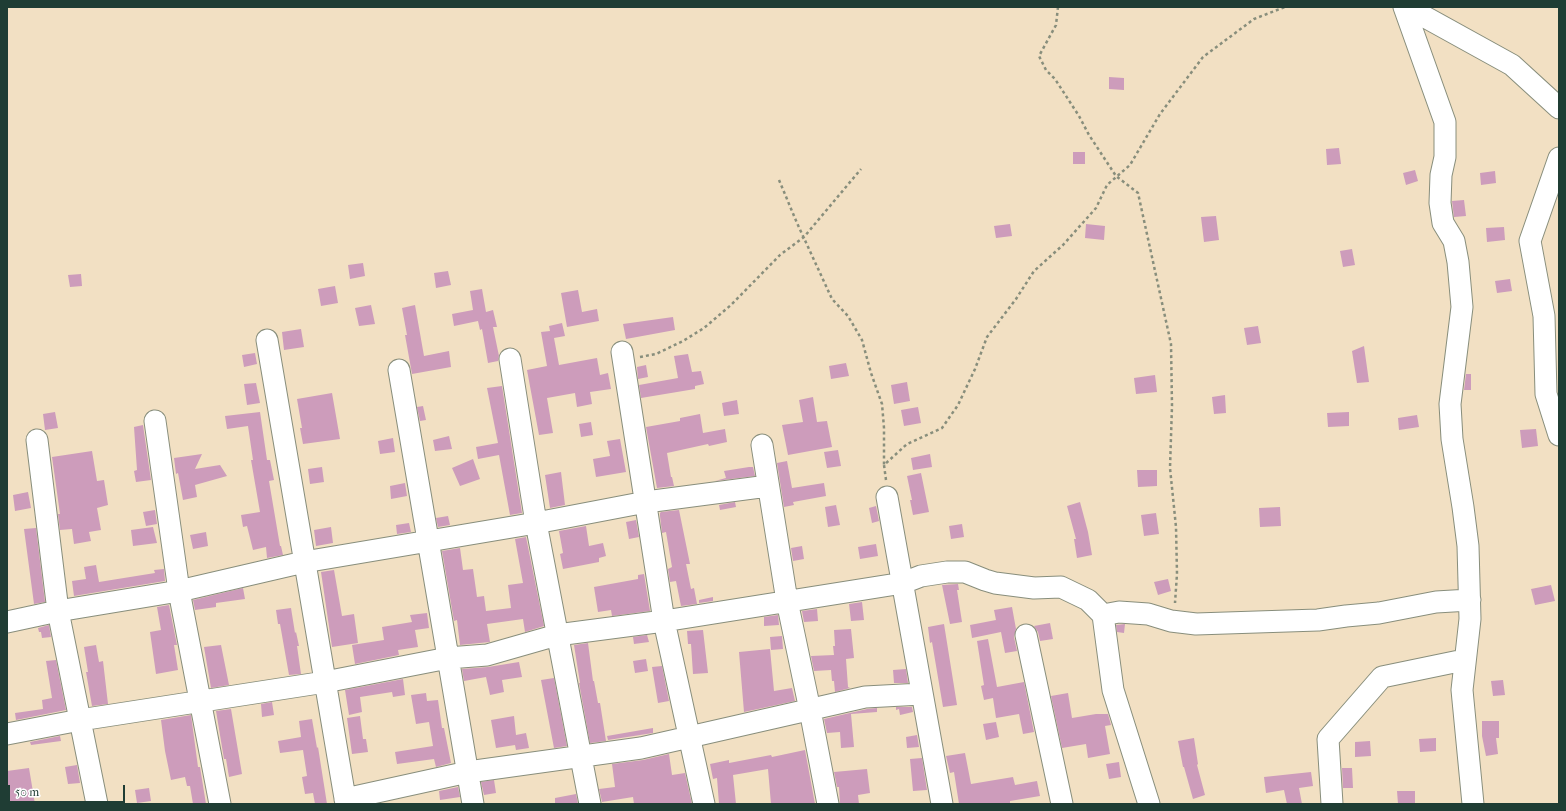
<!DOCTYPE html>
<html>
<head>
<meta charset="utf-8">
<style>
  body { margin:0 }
  #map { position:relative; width:1566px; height:811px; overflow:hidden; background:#f2e0c3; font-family:"IM FELL French Canon",serif }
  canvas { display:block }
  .frame { position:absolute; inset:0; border:8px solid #1f3d34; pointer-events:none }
  .scale { position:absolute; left:8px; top:785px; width:117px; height:18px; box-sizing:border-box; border:2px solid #1f3d34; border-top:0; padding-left:5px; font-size:12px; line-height:14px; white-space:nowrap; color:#1f3d34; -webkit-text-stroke:3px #fff; paint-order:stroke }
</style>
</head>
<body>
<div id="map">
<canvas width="1566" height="811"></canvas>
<div class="frame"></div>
<div class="scale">50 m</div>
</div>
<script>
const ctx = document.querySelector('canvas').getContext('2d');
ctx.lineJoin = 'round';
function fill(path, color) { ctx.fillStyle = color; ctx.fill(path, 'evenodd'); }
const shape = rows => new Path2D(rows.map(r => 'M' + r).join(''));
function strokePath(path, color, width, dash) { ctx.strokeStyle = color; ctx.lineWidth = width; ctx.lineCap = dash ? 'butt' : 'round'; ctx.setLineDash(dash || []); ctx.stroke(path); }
fill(shape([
  [1109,77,1124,78,1124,90,1109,89],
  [1339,148,1341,164,1327,165,1326,149],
  [1073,152,1085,152,1085,164,1073,164],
  [1415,170,1418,181,1406,185,1403,173],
  [1495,171,1496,183,1481,185,1480,173],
  [1464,200,1466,216,1454,217,1452,201],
  [1216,216,1219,240,1204,242,1201,217],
  [1010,224,1012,236,996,238,994,226],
  [1086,224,1105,226,1104,240,1085,238],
  [1504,227,1505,240,1487,242,1486,228],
  [1352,249,1355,265,1343,267,1340,251],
  [363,263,365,276,350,279,348,265],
  [448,271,451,285,436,288,434,273],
  [81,274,82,286,70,287,68,275],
  [1510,279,1512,291,1497,293,1495,281],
  [335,286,338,303,321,306,318,289],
  [482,289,486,312,493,310,497,327,493,327,499,356,498,361,488,363,482,329,480,330,478,321,454,326,452,314,473,310,470,291],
  [578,290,582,312,597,309,599,321,567,327,561,293],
  [371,305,375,324,359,326,355,308],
  [415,305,424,356,449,351,451,367,412,374,405,335,407,335,402,308],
  [673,317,675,330,626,339,623,324],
  [562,323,565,336,554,338,559,365,597,358,600,375,608,373,611,389,590,392,592,404,577,407,575,393,547,398,553,433,539,435,527,370,547,366,541,332,550,331,549,326],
  [1258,326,1261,343,1247,345,1244,328],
  [301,329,304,347,284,350,282,332],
  [1364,346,1369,382,1357,383,1352,351],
  [255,353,257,364,244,367,242,355],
  [688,354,692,372,701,371,704,384,695,386,695,389,641,398,639,385,678,378,674,356],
  [846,363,849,376,831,379,829,366],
  [646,365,648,377,638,379,637,367],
  [1466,374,1471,374,1471,390,1464,390],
  [1155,375,1157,392,1136,394,1134,378],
  [907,382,910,401,894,404,891,385],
  [256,383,260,403,247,405,244,384],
  [502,386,522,513,510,515,499,455,478,459,476,447,498,443,487,388],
  [332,393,340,439,303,444,300,428,302,428,297,399],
  [1225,395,1226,413,1214,414,1212,397],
  [813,397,817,422,827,421,832,447,788,455,782,425,803,422,799,400],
  [737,400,739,414,724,416,722,403],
  [423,406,426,420,420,421,417,407],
  [918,407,921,423,904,426,901,410],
  [55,412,58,428,45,430,43,414],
  [260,412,267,460,270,460,274,480,269,481,280,546,281,546,283,555,267,558,266,547,253,550,247,526,243,527,241,515,260,512,251,460,253,460,248,426,227,429,225,416],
  [1349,412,1349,426,1328,427,1327,413],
  [700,414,703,433,725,429,727,442,709,446,708,444,667,453,671,477,672,477,674,486,657,488,646,427,680,421,680,418],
  [1417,415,1419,427,1399,430,1398,418],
  [591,422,593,435,581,437,579,424],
  [143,425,151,480,136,482,134,471,137,470,134,427],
  [1536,429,1538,446,1522,448,1520,430],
  [449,436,452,449,435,451,433,440],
  [393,438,395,452,380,454,378,441],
  [620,439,626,472,596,477,593,459,610,456,607,441],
  [838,450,841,466,827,468,824,452],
  [92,451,97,481,104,480,108,505,97,508,101,530,89,532,91,541,74,544,72,529,60,530,58,514,60,514,52,457],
  [202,454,195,469,220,465,227,476,195,485,197,497,183,500,178,473,176,474,174,458],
  [930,454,932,467,913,470,911,458],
  [473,459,480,479,460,486,452,468],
  [787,461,792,488,824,483,826,496,793,502,794,505,784,507,777,463],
  [322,467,324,482,310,484,308,469],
  [749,467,753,467,755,476,715,481,726,478,724,471],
  [1137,470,1157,470,1157,486,1138,487],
  [561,472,565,505,550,508,545,475],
  [921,473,929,512,913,515,910,500,912,500,907,476],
  [405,483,407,496,391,499,390,486],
  [28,492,31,508,15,511,13,495],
  [735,502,736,507,720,510,719,505],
  [1080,502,1088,532,1092,555,1077,558,1074,539,1076,539,1067,506],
  [836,505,840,525,828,527,825,507],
  [876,506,879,521,872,523,869,508],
  [1280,507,1281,526,1260,527,1259,508],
  [155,510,157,524,146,526,143,512],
  [679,510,690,564,686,564,691,589,694,588,697,604,681,606,676,581,670,582,668,569,672,567,666,532,662,533,660,516,660,513,661,512],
  [1156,513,1159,534,1144,536,1141,515],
  [448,516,450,525,438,527,436,518],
  [636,520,639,537,629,539,626,522],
  [409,523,411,532,397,534,396,525],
  [962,524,964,537,951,539,949,526],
  [586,526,589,546,603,543,606,556,599,558,599,562,563,569,560,554,563,553,559,531],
  [153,527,157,543,133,546,131,530],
  [331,527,333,543,316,546,314,530],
  [36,528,45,602,34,604,24,529],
  [206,532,208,546,193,549,190,535],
  [526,537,544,626,525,632,523,619,487,624,490,642,460,645,457,620,454,621,442,551,460,548,463,570,473,569,477,597,484,596,486,611,511,608,508,585,523,583,515,539],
  [876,544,878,556,860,559,858,547],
  [802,546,804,559,793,561,791,548],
  [96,565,99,582,155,573,154,570,164,569,165,581,74,596,72,581,86,579,84,567],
  [334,570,342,616,354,614,358,643,332,647,321,572],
  [644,574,650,611,612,616,611,610,598,612,594,587,638,579,638,575],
  [1168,579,1171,591,1158,595,1154,582],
  [958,584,959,590,957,590,962,622,950,624,942,585],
  [1551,585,1555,601,1535,605,1531,589],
  [243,588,245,599,216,603,216,607,195,610,193,600],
  [713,597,713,601,699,603,699,600],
  [862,602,864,620,851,621,849,604],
  [169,605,177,645,174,645,178,670,156,674,150,632,161,630,157,607],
  [1012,607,1016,629,1014,637,1017,651,1005,653,1001,632,972,638,970,625,996,620,994,610],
  [291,608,295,633,296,632,299,646,297,646,301,674,289,675,280,624,278,624,276,610],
  [817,609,818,621,804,622,802,611],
  [427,613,429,628,415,630,418,647,398,650,399,655,355,664,352,645,384,640,382,627,412,622,410,615],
  [778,615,779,625,764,626,764,617],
  [1050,623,1053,639,1040,641,1038,632,1034,626],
  [944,624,957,705,943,707,932,642,930,643,928,627],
  [1125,624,1124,633,1117,632,1116,625],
  [49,625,51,637,42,638,41,632,39,632,38,628],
  [851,629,854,658,846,659,848,687,850,688,835,692,834,681,832,681,831,670,814,671,811,656,834,655,833,646,835,646,834,630],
  [703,630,708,673,693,674,691,644,688,644,687,631],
  [647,635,649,642,634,644,633,637],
  [782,636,783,649,771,650,770,637],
  [988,639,997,687,1024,682,1034,732,1023,734,1019,714,996,718,993,698,984,700,981,686,984,685,977,641],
  [588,643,593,681,594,681,598,703,600,703,606,741,590,743,579,683,580,683,574,645],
  [96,645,99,662,103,661,108,704,92,706,86,672,88,672,84,647],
  [221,645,229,685,211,688,204,647],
  [770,649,774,691,792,688,795,701,744,712,739,652],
  [646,659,648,671,635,673,633,661],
  [56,660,66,710,16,720,15,713,43,709,42,700,52,698,46,661],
  [519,662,522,677,502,680,504,692,490,695,486,677,464,681,462,669,488,667],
  [662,666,669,701,658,703,652,667],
  [906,669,908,683,894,683,893,670],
  [554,678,567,746,554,748,541,680],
  [403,679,405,695,393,697,392,692,360,697,362,712,349,715,345,690],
  [1503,680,1505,695,1493,696,1491,681],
  [426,693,427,701,438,700,442,728,444,728,451,763,436,767,434,759,397,764,395,752,433,746,429,722,416,724,411,695],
  [1068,693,1072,718,1096,714,1108,714,1111,725,1105,726,1110,754,1088,758,1086,744,1062,748,1051,696],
  [272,702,274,715,262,717,261,704],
  [896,707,912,707,913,712,900,715,899,709,896,710],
  [877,708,877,712,851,714,854,747,841,748,840,732,827,733,824,719,867,709],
  [231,709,242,774,229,777,226,759,224,759,216,711],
  [191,715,198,767,200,767,206,804,193,804,190,786,187,786,185,777,171,780,165,751,161,720],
  [360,716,363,739,366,739,368,752,352,754,347,718],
  [514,716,516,735,526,733,529,748,516,750,515,745,496,748,491,720],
  [312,719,317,748,318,747,327,804,315,804,313,793,305,794,302,777,307,776,303,750,280,753,278,741,301,737,299,721],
  [1482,721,1499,721,1499,738,1496,738,1498,754,1486,756,1482,736],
  [996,722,999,737,986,740,983,724],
  [653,728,653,733,608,740,607,736],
  [917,735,919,747,907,748,906,737],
  [60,736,61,741,31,745,30,742],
  [1194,738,1198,764,1197,765,1205,795,1193,799,1184,767,1183,767,1178,741],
  [1436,738,1436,751,1420,752,1419,739],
  [1370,741,1371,756,1355,757,1355,742],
  [805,750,815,804,771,804,768,769,733,775,736,804,719,804,717,778,713,779,710,764,729,760,729,763,771,755,772,757],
  [965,753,971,784,1013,777,1015,785,1037,781,1040,796,1010,801,1010,804,959,804,954,772,950,773,946,756],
  [669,754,672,775,685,773,692,804,634,804,633,797,602,802,599,789,615,787,612,764,643,760],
  [922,758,927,790,913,791,910,759],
  [1119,762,1121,777,1109,779,1106,764],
  [77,765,80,783,68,784,65,767],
  [29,768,35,804,9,804,7,771],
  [1342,768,1352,768,1353,788,1343,788],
  [867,769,870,793,858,795,859,804,840,804,839,787,837,787,834,772],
  [1311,772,1313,786,1299,788,1302,804,1287,804,1284,790,1266,793,1264,777],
  [494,780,496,793,484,795,481,782],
  [458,787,460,797,440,800,439,791],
  [149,788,151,801,137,803,135,790],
  [1397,791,1415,791,1415,804,1398,804],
  [576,794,578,804,555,804,555,798]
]), '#cd9cbb');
const minor = shape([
  [1404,7,1445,122,1445,157,1441,175,1440,203,1443,223,1454,241,1458,262,1462,307,1450,404,1452,439,1463,507,1468,546,1470,619,1462,690,1473,804],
  [1407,7,1512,65,1559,108],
  [1559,158,1530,241,1544,316,1546,394,1559,435],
  [267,340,346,804],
  [622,352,664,621,704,804],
  [510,359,536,523,590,804],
  [399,370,473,804],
  [155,421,179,591,220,804],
  [37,440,58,611,97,804],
  [762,445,787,601,810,710,828,804],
  [887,497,942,804],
  [1103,615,1113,690,1149,804],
  [7,622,58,611,179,591,304,562,536,523,646,502,768,486],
  [1026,635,1062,804],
  [7,734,80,720,325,682,448,658,487,655,557,635,664,621,903,583,921,576,947,572,965,572,985,580,995,583,1034,588,1061,587,1088,600,1103,615,1119,612,1148,614,1171,621,1196,624,1318,620,1346,616,1379,613,1436,602,1470,600],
  [345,799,468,772,641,748,865,697,922,694],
  [1332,804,1328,739,1382,677,1464,660]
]);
strokePath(minor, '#888e7c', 23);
strokePath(shape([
  [1058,7,1056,25,1039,56,1046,70,1055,79,1079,116,1089,135,1116,176,1138,193,1171,344,1172,406,1170,468,1176,527,1177,574,1175,603],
  [779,180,797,223,832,299,848,316,862,340,871,373,882,404,884,428,884,465],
  [640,357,656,354,683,341,704,328,731,305,780,255,804,237,861,169],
  [886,480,884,465,907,444,942,428,958,405,975,369,987,337,1016,299,1034,271,1063,245,1096,208,1107,185,1130,165,1160,114,1203,57,1254,19,1285,7]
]), '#888e7c', 2.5, [3, 3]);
strokePath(minor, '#fff', 21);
</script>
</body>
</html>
